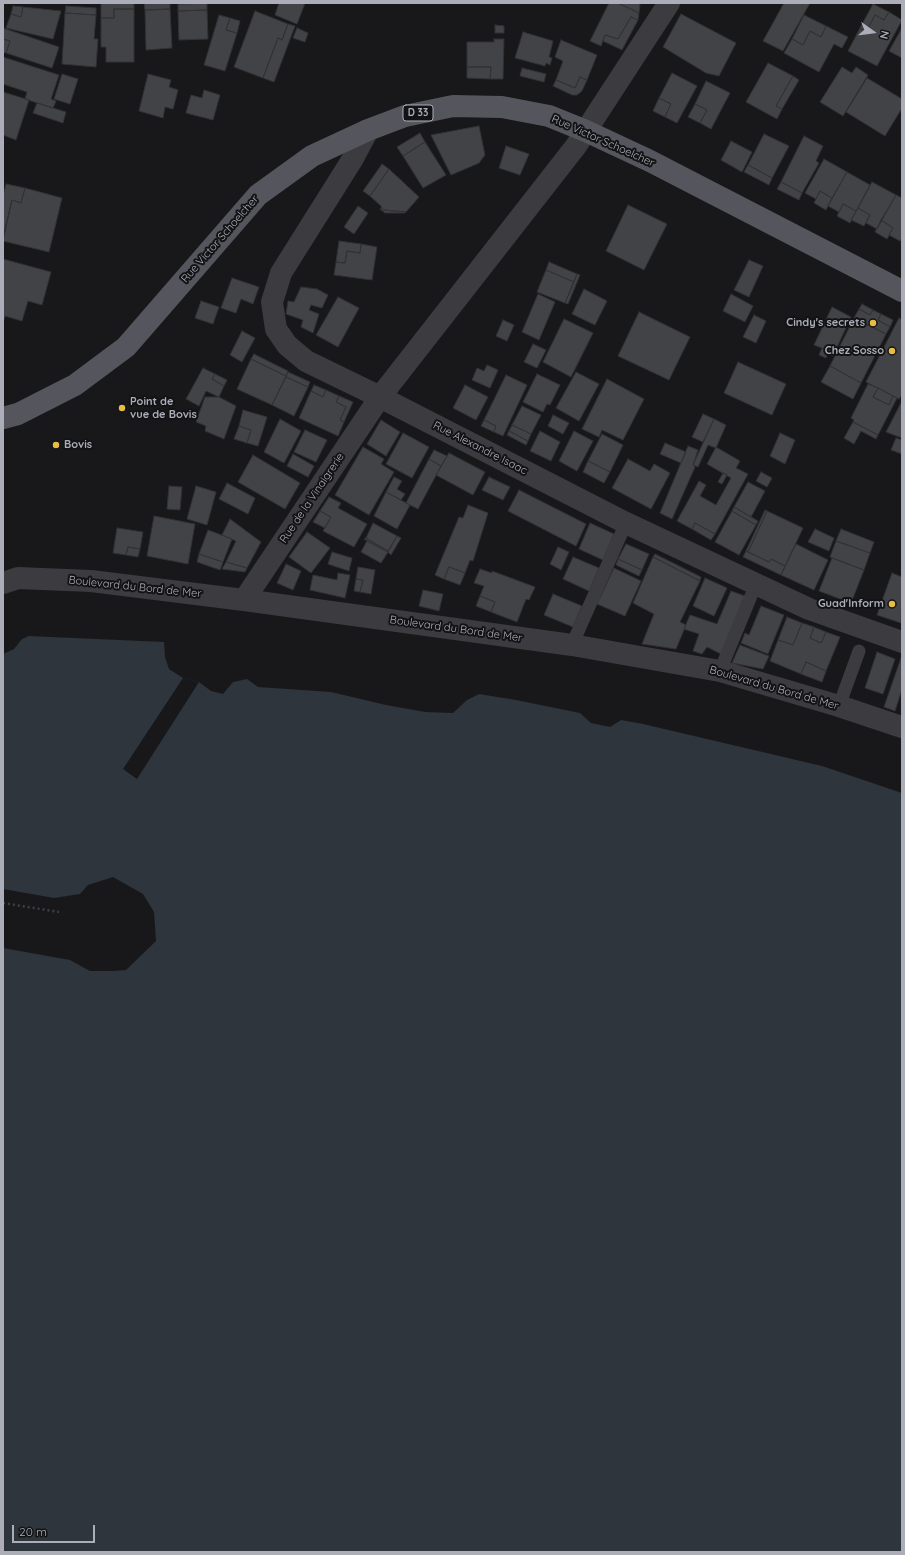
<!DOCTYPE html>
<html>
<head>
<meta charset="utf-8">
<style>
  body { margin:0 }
  #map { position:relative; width:905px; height:1555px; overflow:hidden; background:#18181a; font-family:Quicksand,sans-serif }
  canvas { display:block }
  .frame { position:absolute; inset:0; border:4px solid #abaeb9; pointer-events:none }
  .north { position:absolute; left:853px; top:12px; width:40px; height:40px; -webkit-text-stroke:3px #131315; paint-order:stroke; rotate:104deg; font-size:11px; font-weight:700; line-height:16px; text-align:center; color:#abaeb9 }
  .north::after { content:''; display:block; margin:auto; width:14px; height:18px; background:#abaeb9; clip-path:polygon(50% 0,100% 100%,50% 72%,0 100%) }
  .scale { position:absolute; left:12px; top:1525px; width:83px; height:18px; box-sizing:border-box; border:2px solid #abaeb9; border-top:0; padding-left:5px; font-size:12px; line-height:14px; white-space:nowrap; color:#abaeb9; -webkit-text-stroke:3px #131315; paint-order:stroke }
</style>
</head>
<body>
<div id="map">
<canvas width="905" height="1555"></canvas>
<div class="frame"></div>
<div class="north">N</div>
<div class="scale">20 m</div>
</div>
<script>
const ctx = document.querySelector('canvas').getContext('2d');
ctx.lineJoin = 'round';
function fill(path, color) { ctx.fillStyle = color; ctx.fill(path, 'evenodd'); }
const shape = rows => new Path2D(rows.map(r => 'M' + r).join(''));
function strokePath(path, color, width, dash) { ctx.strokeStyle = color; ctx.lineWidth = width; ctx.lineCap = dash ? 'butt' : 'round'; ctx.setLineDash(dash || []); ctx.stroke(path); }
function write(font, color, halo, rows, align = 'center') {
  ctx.font = font + ' Quicksand,sans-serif'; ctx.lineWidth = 4; ctx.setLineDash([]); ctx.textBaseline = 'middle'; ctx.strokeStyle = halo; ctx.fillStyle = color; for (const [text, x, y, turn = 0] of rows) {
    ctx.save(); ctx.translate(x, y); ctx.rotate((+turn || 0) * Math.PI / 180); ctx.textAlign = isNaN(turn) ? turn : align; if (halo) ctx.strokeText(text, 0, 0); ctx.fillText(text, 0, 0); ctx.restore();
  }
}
fill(shape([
  [29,636,164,642,165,657,169,669,183,678,199,682,211,691,223,694,233,682,247,679,258,687,331,692,386,705,425,712,453,713,467,700,479,694,516,700,580,713,591,723,610,727,621,720,643,724,822,766,902,793,902,1552,3,1552,3,948,70,960,90,971,114,971,126,970,156,941,154,912,143,894,113,877,88,885,80,894,54,898,3,889,3,654,14,649,22,639]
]), '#2e353d');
fill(shape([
  [183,678,199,682,137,779,123,769]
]), '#18181a');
const building = shape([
  [101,3,134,3,134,9,114,9,114,18,101,18,101,3],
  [144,3,170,3,170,9,145,10,144,3],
  [207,3,207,10,178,11,178,4,207,3],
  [279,3,305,3,297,24,275,15,279,3],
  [609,3,618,3,639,13,638,20,631,17,618,39,605,35,601,46,590,41,609,3],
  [618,3,637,3,640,4,639,13,618,3],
  [784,3,810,3,783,51,763,41,784,3],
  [873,4,889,12,884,20,875,15,866,32,860,28,873,4],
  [13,6,23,7,21,17,11,14,13,6],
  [66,6,96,8,96,15,65,13,66,6],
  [23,7,61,11,53,39,6,28,11,14,21,17,23,7],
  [114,9,134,9,134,62,106,62,106,47,101,47,101,18,114,18,114,9],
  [170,9,172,48,146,50,145,10,170,9],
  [207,10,208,39,179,40,178,11,207,10],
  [255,11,288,24,282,40,278,38,263,78,234,67,255,11],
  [889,12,902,20,877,66,848,51,860,28,866,32,875,15,884,20,889,12],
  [65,13,96,15,94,39,98,39,96,67,62,64,65,13],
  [681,14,736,43,719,76,706,73,663,47,681,14],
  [219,15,230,18,226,30,237,33,225,71,204,65,219,15],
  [804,15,826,26,821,37,810,31,803,45,792,39,804,15],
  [631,17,638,20,622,50,603,41,605,35,618,39,631,17],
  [230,18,240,21,237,33,226,30,230,18],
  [288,24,295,26,274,82,263,78,278,38,282,40,288,24],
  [495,25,504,26,504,33,495,33,495,25],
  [826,26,848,37,842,48,834,44,819,72,784,53,792,39,803,45,810,31,821,37,826,26],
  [3,28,59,47,52,68,6,53,10,41,3,39,3,28],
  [297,28,308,33,305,42,293,38,297,28],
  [902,28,902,58,889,51,902,28],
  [523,32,553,41,549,57,552,58,550,65,546,63,545,66,515,58,523,32],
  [3,39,10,41,6,53,3,52,3,39],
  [494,39,504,39,503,79,490,79,491,67,467,67,467,42,494,42,494,39],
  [561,40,597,55,587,80,580,77,575,88,556,80,563,61,555,57,561,40],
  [3,57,59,75,51,99,56,101,53,108,25,99,27,92,3,84,3,57],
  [768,63,793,76,776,106,782,109,777,119,746,102,768,63],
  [467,67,491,67,490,79,467,78,467,67],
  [842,67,852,73,856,67,868,75,843,116,820,102,842,67],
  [522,68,546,74,544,82,520,76,522,68],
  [672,73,697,86,677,123,665,117,671,104,659,98,672,73],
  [62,74,78,79,70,104,54,99,62,74],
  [148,74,171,80,169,87,178,90,173,109,165,107,163,118,139,111,148,74],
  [793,76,799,80,782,109,776,106,793,76],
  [580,77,587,80,582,91,577,95,572,95,553,86,556,80,575,88,580,77],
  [867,78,902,99,902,108,885,136,846,112,867,78],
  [706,81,730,93,711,129,700,123,707,110,695,104,706,81],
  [204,90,220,95,213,120,186,113,191,95,202,98,204,90],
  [3,92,29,100,16,140,3,135,3,92],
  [659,98,671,104,665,117,653,111,659,98],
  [37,103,66,112,63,123,33,113,37,103],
  [695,104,707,110,700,123,688,117,695,104],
  [479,126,485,155,479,163,451,175,431,135,479,126],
  [420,133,425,142,403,156,397,147,420,133],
  [764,134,789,146,772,178,748,165,764,134],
  [804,136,823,146,816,161,819,163,802,193,781,182,804,136],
  [731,141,752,152,742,172,721,160,731,141],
  [425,142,446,175,423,188,403,156,425,142],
  [506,146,529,154,520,175,499,168,506,146],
  [824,159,847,172,832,198,820,191,816,199,805,193,824,159],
  [382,164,389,169,370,196,363,191,382,164],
  [748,165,772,178,769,185,744,172,748,165],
  [389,169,419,197,406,212,384,210,381,208,382,207,370,196,389,169],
  [847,172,870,185,856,211,843,204,839,212,828,206,847,172],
  [781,182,802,193,799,200,777,189,781,182],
  [872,182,896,195,877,229,866,223,870,215,858,208,872,182],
  [6,184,25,188,21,203,12,200,3,236,3,196,6,184],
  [25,188,62,198,49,252,3,241,12,200,21,203,25,188],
  [820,191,832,198,826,210,814,203,820,191],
  [896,195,902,198,902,238,900,241,889,235,893,228,881,220,896,195],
  [843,204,856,211,850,223,837,216,843,204],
  [628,205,667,224,644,270,606,251,628,205],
  [358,206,368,213,354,234,344,227,358,206],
  [381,208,384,210,406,212,405,213,385,213,380,209,381,208],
  [858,208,870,215,864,226,851,220,858,208],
  [881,220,893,228,887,239,875,232,881,220],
  [339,241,361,244,360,253,347,251,345,263,336,262,339,241],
  [361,244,377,247,372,280,334,275,336,262,345,263,347,251,360,253,361,244],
  [3,259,51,272,42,305,28,301,22,321,5,316,3,322,3,259],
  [749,260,763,266,749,297,734,290,749,260],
  [549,262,577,274,574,282,546,270,549,262],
  [546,270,574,282,565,303,537,292,546,270],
  [577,274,580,275,568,304,565,303,577,274],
  [232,278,259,287,253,304,241,299,236,313,221,308,232,278],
  [301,287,317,289,328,295,322,308,311,305,309,310,319,314,313,333,301,327,303,320,286,314,288,301,294,302,301,287],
  [584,289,607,301,595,325,572,314,584,289],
  [538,294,555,302,539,340,522,332,538,294],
  [731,294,753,306,745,322,723,311,731,294],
  [338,297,359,308,338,347,316,335,338,297],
  [201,301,219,307,213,324,195,318,201,301],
  [862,304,873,310,870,315,859,309,862,304],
  [832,307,851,317,833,356,828,354,826,358,819,355,822,348,814,345,832,307],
  [859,309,870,315,873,310,881,314,878,320,890,327,886,334,854,318,859,309],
  [639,312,690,337,669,380,618,356,639,312],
  [881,314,893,320,890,327,878,320,881,314],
  [754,315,766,321,756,343,743,337,754,315],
  [854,318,886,334,861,383,830,366,854,318],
  [899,318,902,320,902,394,899,399,866,382,899,318],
  [564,319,593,333,571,377,543,362,564,319],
  [503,320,514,325,507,341,496,336,503,320],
  [242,331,255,338,242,362,230,355,242,331],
  [533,344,546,350,537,368,524,362,533,344],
  [254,354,288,371,286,376,251,359,254,354],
  [251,359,286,376,272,405,237,389,251,359],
  [738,362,786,384,772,415,724,393,738,362],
  [487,365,498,370,490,388,472,380,477,368,484,371,487,365],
  [830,366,861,383,853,399,821,382,830,366],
  [203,368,215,374,212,379,224,386,219,397,206,391,199,406,186,399,203,368],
  [288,372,310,382,308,387,286,377,288,372],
  [576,372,599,384,579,421,556,408,576,372],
  [215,374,227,380,224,386,212,379,215,374],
  [537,374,560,385,550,405,547,404,543,412,523,402,537,374],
  [506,375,527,385,503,436,494,432,496,426,484,420,506,375],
  [286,377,308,387,294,416,272,405,286,377],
  [607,379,644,399,623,440,602,430,599,437,582,429,607,379],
  [868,384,878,388,873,397,889,405,893,396,897,398,878,435,853,422,854,420,851,418,868,384],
  [314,385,326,390,323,397,311,391,314,385],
  [465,385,488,397,476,420,453,408,465,385],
  [878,388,893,396,889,405,873,397,878,388],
  [326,390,339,396,336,402,346,407,340,420,344,422,338,436,299,418,311,391,323,397,326,390],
  [339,396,353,402,344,422,340,420,346,407,336,402,339,396],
  [205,397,219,397,236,406,224,439,205,431,206,426,196,422,205,397],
  [902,401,902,438,886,432,902,401],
  [522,406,541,415,531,434,512,425,522,406],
  [243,410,267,417,258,446,247,443,251,430,239,426,243,410],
  [703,414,714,419,703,442,692,437,703,414],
  [553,415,569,423,563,434,548,426,553,415],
  [280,419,301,431,284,463,264,452,280,419],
  [714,419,726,425,716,448,708,445,698,467,693,465,714,419],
  [381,420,400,432,386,456,367,444,381,420],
  [484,420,496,426,494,432,481,426,484,420],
  [853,422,878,435,876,439,861,431,854,444,844,438,853,422],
  [512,425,531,434,528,441,509,431,512,425],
  [239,426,251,430,247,443,234,439,239,426],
  [305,430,327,440,316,462,294,452,305,430],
  [509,431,528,441,526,445,507,435,509,431],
  [540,431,560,442,551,461,530,451,540,431],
  [574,431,593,441,577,471,559,461,574,431],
  [403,433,429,447,412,478,386,464,403,433],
  [780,433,795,440,785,464,770,456,780,433],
  [602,434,623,445,610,472,588,461,602,434],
  [896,438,902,440,902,454,891,450,896,438],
  [665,443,686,452,681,463,660,454,665,443],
  [688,446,698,450,693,465,695,467,672,519,660,513,688,446],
  [363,447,384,459,381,464,394,472,369,515,335,495,363,447],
  [716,447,740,461,736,468,748,474,715,534,695,523,692,529,677,521,699,481,706,485,700,496,716,505,731,478,707,464,716,447],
  [434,450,447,456,441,466,429,459,434,450],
  [449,453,485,472,473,495,436,475,449,453],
  [293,454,314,466,308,477,287,466,293,454],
  [253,455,300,483,285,509,238,482,253,455],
  [429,459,441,466,418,509,406,503,429,459],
  [628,459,650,471,654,464,670,473,651,509,612,488,628,459],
  [588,461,610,472,604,483,583,472,588,461],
  [761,472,772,478,767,487,756,481,761,472],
  [723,473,727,475,722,484,718,482,723,473],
  [394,477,402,481,397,489,405,494,401,500,386,492,394,477],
  [489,477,510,487,503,500,482,490,489,477],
  [748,482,765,491,751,517,734,507,748,482],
  [227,483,255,498,248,514,219,499,227,483],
  [169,486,182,487,180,510,167,509,169,486],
  [196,486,216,492,207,525,187,519,196,486],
  [519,490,586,524,576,546,508,511,519,490],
  [386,492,410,505,397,529,374,516,386,492],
  [329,497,341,503,338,508,367,524,354,547,323,531,331,517,320,511,329,497],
  [468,505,488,513,473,561,470,560,465,573,449,567,444,579,435,575,459,517,463,518,468,505],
  [734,507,758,521,756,525,732,511,734,507],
  [765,510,767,511,748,552,746,551,765,510],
  [320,511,331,517,325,528,313,522,320,511],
  [732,511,756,525,739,555,715,542,732,511],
  [767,511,803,528,785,566,771,559,769,562,748,552,767,511],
  [154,516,195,524,188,564,147,556,154,516],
  [230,519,261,542,247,568,226,562,236,541,222,535,230,519],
  [373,523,397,536,388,551,366,538,373,523],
  [590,523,614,534,603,560,579,549,590,523],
  [695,523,715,534,711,540,692,529,695,523],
  [117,528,143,532,140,549,128,547,126,555,113,553,117,528],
  [815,529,834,538,829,551,808,542,815,529],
  [841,529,874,542,870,553,836,541,841,529],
  [208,530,232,539,223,562,199,554,208,530],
  [307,532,330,548,311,573,289,557,307,532],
  [397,536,401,538,391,555,388,552,397,536],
  [366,538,388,551,388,552,364,539,366,538],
  [367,541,388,552,381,563,361,552,367,541],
  [836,541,870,553,864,570,830,557,836,541],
  [626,544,649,554,642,570,618,559,626,544],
  [796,544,828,560,814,590,781,575,796,544],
  [128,547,140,549,138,557,126,555,128,547],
  [558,547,569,552,561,570,550,564,558,547],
  [746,551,769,562,771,559,785,566,781,575,743,557,746,551],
  [332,552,352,558,349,571,328,564,332,552],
  [199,554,223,562,220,570,197,562,199,554],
  [655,554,701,577,700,581,653,557,655,554],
  [573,557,599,568,589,591,563,579,573,557],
  [653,557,700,581,680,622,686,625,676,649,642,644,654,614,633,603,653,557],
  [832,558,864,570,851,603,819,591,832,558],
  [618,559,642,570,639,576,616,565,618,559],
  [226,562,247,568,245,572,222,569,226,562],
  [286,564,301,571,293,590,277,583,286,564],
  [358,567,375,570,371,594,360,592,363,580,356,579,358,567],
  [449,567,465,573,460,585,444,579,449,567],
  [614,568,641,581,625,616,597,604,614,568],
  [480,569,492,573,492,571,535,587,529,600,526,599,517,622,491,612,495,602,480,596,484,586,474,583,480,569],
  [338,573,350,575,345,598,310,590,313,575,337,580,338,573],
  [892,573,902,577,901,623,877,615,892,573],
  [705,578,727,588,714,616,693,606,705,578],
  [356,579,363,580,360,592,354,591,356,579],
  [423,590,443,594,439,611,419,606,423,590],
  [731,591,745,596,721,654,707,647,702,654,693,651,699,634,684,629,690,615,717,624,731,591],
  [553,594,582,606,573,627,544,615,553,594],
  [480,596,495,602,491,612,476,606,480,596],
  [761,606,784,615,768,654,741,643,745,633,749,635,761,606],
  [787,617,802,623,793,645,778,640,787,617],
  [802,623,814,627,810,638,821,643,826,632,840,637,826,671,806,662,801,674,770,661,778,640,793,645,802,623],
  [814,627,826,632,821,643,810,638,814,627],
  [740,645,769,656,763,669,732,663,740,645],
  [877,652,895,659,883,694,865,688,877,652],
  [901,658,902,689,895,711,884,707,901,658],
  [806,662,826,671,822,682,801,674,806,662]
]);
fill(building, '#424347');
strokePath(building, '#323235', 1);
strokePath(shape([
  [3,903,59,912]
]), '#3f4045', 2.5, [2, 3]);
strokePath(shape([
  [572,645,626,523],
  [720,671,756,584],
  [839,706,859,651]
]), '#3b3b40', 13);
strokePath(shape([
  [368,130,352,160,281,273,272,302,276,329,287,345,306,361,380,397,626,523,809,609,902,642],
  [3,583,18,578,91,581,244,600,572,645,720,671,839,706,902,727],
  [244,600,380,397,576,146,669,3]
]), '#3b3b40', 22);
strokePath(shape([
  [3,418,18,414,75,385,126,347,258,195,312,156,368,130,405,116,453,106,502,107,549,116,586,131,650,161,902,291]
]), '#55565d', 22);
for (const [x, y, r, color] of [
  [873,323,4,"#e6be43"],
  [892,351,4,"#e6be43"],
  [122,408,4,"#e6be43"],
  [56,445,4,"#e6be43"],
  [892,604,4,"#e6be43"]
]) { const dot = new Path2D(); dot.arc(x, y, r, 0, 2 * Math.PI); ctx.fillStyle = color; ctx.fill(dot); strokePath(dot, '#131315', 1.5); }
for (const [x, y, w] of [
  [418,113,30]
]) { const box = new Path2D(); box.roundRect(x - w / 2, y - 8, w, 16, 3); ctx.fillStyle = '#131315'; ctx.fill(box); strokePath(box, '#abaeb9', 1); }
write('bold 10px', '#abaeb9', null, [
  ["D 33",418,113]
]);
write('11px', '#abaeb9', '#131315', [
  ["Rue Victor Schoelcher",603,141,24],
  ["Rue Victor Schoelcher",220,239,-49],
  ["Rue Alexandre Isaac",480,448,27],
  ["Rue de la Vinaigrerie",312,498,-56],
  ["Boulevard du Bord de Mer",135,587,6],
  ["Boulevard du Bord de Mer",456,629,8],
  ["Boulevard du Bord de Mer",774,688,16]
]);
write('bold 11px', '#abaeb9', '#131315', [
  ["Cindy's secrets",865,323],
  ["Chez Sosso",884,351],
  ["Point de",130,402,"left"],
  ["vue de Bovis",130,415,"left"],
  ["Bovis",64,445,"left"],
  ["Guad'Inform",884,604]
], 'right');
</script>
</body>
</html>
